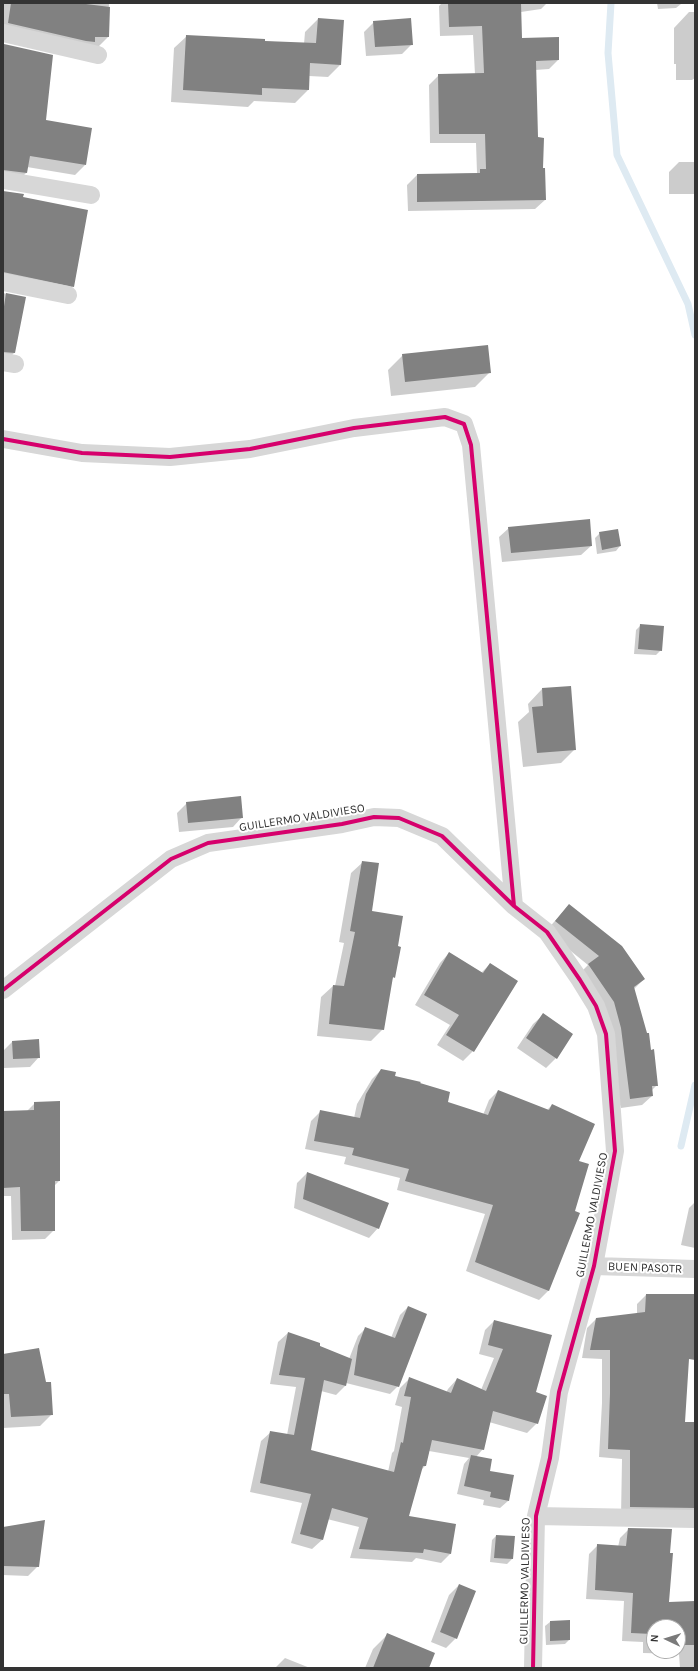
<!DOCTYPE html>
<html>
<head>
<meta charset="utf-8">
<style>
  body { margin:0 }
  #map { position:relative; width:698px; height:1671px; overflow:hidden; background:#fff; font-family:Karla,sans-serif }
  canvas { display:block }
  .frame { position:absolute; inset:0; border:4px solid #333; pointer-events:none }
  .north { position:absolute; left:646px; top:1619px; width:40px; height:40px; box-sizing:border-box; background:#fff; border:1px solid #adadad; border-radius:50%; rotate:274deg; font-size:11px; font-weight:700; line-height:16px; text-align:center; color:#333 }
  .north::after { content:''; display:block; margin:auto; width:14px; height:18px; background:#7a7a7a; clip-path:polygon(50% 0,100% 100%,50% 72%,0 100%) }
</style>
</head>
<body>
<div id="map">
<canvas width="698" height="1671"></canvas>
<div class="frame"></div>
<div class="north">N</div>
</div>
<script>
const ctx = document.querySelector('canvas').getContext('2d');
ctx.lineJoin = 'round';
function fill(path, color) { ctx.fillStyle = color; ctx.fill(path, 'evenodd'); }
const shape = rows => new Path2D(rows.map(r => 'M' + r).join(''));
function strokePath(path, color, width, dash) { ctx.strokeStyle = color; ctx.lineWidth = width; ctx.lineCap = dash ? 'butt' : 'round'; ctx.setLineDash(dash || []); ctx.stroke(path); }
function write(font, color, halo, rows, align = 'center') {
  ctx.font = font + ' Karla,sans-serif'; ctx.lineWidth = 4; ctx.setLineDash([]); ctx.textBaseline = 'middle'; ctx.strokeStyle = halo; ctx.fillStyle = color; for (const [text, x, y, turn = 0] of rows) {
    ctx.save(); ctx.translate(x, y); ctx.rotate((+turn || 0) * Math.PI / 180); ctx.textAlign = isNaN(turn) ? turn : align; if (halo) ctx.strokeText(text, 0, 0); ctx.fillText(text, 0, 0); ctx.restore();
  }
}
fill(shape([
  [3,3,109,3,108,37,98,47,3,35],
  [442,3,547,3,541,9,521,12,521,39,558,60,549,69,535,70,537,138,542,169,545,200,535,209,408,211,407,185,417,175,477,173,476,143,430,143,429,85,439,75,475,75,473,35,440,36,439,6],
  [657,3,681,3,681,4,676,8,658,9],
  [689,12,695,12,695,78,692,80,676,80,676,64,674,64,674,28],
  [318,19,340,65,328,77,309,76,308,90,295,103,254,101,248,107,171,102,174,48,187,36,304,44,305,32],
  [374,22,412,44,402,54,366,56,364,32],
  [3,45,52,56,45,121,85,165,75,175,27,167,26,173,16,183,3,182],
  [679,162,695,162,695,194,669,194,669,172],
  [3,192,22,198,73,286,63,297,3,283],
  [3,293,25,298,14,353,4,363],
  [403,355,490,372,475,387,391,396,388,370],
  [509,528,591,546,581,555,502,562,499,537],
  [600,533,620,546,616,551,597,554,595,538],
  [640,626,661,650,656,655,634,654,636,630],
  [542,689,575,749,561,763,523,767,518,722,529,712,528,704],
  [187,803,242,817,233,827,179,832,177,813],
  [363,862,371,911,397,947,394,977,392,979,383,1029,371,1041,317,1036,321,997,333,986,335,986,344,943,339,942,351,873],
  [569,905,644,979,634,989,657,1085,651,1091,652,1096,642,1105,621,1108,579,974,588,965,546,931],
  [449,953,481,973,490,964,473,1051,463,1061,437,1045,450,1025,415,1005,440,963],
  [543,1015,556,1058,546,1068,517,1048,533,1024],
  [12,1042,39,1057,30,1067,4,1068,3,1051],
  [381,1070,394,1076,419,1084,446,1103,483,1115,489,1100,498,1091,547,1110,552,1105,578,1161,548,1291,539,1300,466,1271,485,1214,397,1190,400,1178,344,1164,346,1157,305,1149,311,1121,320,1112,354,1118,357,1104,372,1079],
  [59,1102,59,1181,54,1186,54,1230,45,1239,12,1240,11,1196,3,1196,3,1113,26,1112,35,1103],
  [307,1173,378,1228,369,1238,294,1208,297,1183],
  [695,1202,695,1248,681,1245,689,1208],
  [646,1295,684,1423,695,1423,695,1521,621,1516,622,1459,599,1457,602,1403,602,1359,582,1358,587,1328,596,1319,637,1314,637,1304],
  [408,1307,398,1386,390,1394,346,1383,345,1386,336,1395,321,1391,310,1451,388,1472,392,1453,394,1451,402,1407,395,1405,400,1388,410,1378,446,1393,448,1389,457,1379,481,1390,494,1358,479,1354,485,1330,494,1321,535,1393,537,1423,527,1433,489,1422,483,1449,476,1457,488,1472,508,1501,500,1508,483,1505,484,1500,457,1494,464,1464,469,1458,429,1451,425,1466,421,1470,408,1516,451,1553,441,1563,416,1558,412,1562,350,1558,359,1527,327,1519,322,1540,312,1549,291,1543,302,1503,250,1492,261,1441,271,1432,287,1435,296,1387,270,1384,278,1342,288,1333,319,1344,319,1346,349,1359,358,1336,366,1328,391,1338,400,1315],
  [3,1355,52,1414,40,1426,3,1428],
  [3,1528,38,1566,28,1576,3,1575],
  [629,1529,669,1554,668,1603,695,1602,695,1668,680,1668,679,1654,643,1653,643,1642,622,1641,624,1601,586,1599,589,1554,598,1545,618,1547,620,1538],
  [654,1627,678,1627,678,1651,654,1651],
  [496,1536,512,1559,507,1564,490,1562,492,1540],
  [459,1585,456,1638,446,1648,431,1642,449,1595],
  [550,1622,569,1640,565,1644,546,1645,545,1626],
  [388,1634,428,1668,365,1668,373,1649],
  [285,1658,310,1668,275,1668]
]), '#0003');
strokePath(shape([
  [611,3,608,53,617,155,688,304,695,335],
  [681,1146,695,1085]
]), '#deeaf2', 7);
fill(shape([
  [11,3,78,3,110,7,109,37,95,37,95,42,86,41,8,23],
  [448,3,521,3,522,38,559,37,559,60,536,61,538,137,544,138,543,168,545,168,546,200,417,202,417,174,480,173,480,169,486,169,485,134,439,134,438,74,484,73,482,26,449,27],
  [318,18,344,20,341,65,310,63,309,90,262,88,262,95,183,90,186,35,265,39,265,41,316,43],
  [411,18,413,45,375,47,373,21],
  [4,44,53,55,46,120,92,128,86,165,30,156,27,173,3,170,3,52],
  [3,191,24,194,23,197,88,210,74,287,3,272],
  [6,293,26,297,15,353,3,352,3,313],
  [488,345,491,373,405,382,402,354],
  [590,519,592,546,511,553,508,527],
  [618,529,621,546,602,550,599,532],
  [640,624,664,626,662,651,638,649],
  [571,686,576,750,537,753,532,707,543,706,542,688],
  [241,796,243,818,188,823,186,802],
  [362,861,379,863,372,911,403,916,398,946,401,947,395,978,393,977,384,1030,329,1024,333,985,344,986,355,932,350,931],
  [569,904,622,946,645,979,634,987,647,1033,649,1033,651,1050,654,1049,658,1086,652,1086,653,1096,630,1099,621,1028,614,1002,588,964,599,956,555,921],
  [449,952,483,973,490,963,518,981,474,1052,446,1035,459,1015,424,995],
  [543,1013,573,1034,557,1059,526,1038],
  [39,1039,40,1058,13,1059,12,1041],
  [381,1069,396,1072,395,1076,421,1082,420,1083,450,1092,448,1102,488,1115,498,1090,549,1110,552,1104,595,1124,579,1161,589,1164,575,1211,580,1213,549,1291,475,1262,493,1205,405,1181,409,1169,352,1155,354,1148,314,1141,320,1110,360,1118,366,1094],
  [60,1101,60,1181,55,1181,55,1231,21,1231,20,1187,3,1188,3,1111,34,1110,34,1102],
  [307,1172,389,1203,379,1229,303,1199],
  [646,1294,695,1294,695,1360,689,1359,685,1422,695,1422,695,1508,630,1507,630,1450,608,1449,610,1393,610,1350,590,1350,596,1318,645,1312],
  [408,1306,427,1314,399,1387,354,1375,358,1346,365,1327,395,1338],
  [494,1320,552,1335,536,1392,547,1396,538,1424,493,1411,484,1450,432,1440,426,1466,423,1466,409,1516,456,1524,451,1554,424,1549,423,1553,359,1549,368,1518,332,1508,323,1540,300,1534,311,1494,260,1483,270,1431,294,1435,305,1378,279,1375,288,1332,320,1343,320,1346,352,1359,346,1386,324,1380,311,1450,394,1472,401,1442,403,1443,411,1397,404,1396,409,1377,451,1393,457,1378,486,1391,503,1349,488,1345],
  [39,1348,46,1382,51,1382,53,1415,11,1417,9,1394,3,1394,3,1354],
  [471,1455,492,1459,490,1471,514,1475,509,1501,490,1497,491,1492,464,1486],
  [45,1520,39,1567,3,1566,3,1527],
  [628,1528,672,1529,670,1553,673,1553,669,1602,695,1601,695,1645,678,1645,678,1627,654,1627,654,1644,652,1644,652,1634,631,1633,633,1593,595,1590,597,1544,626,1546],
  [496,1535,515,1536,513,1559,494,1558],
  [459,1584,476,1591,457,1639,440,1632],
  [570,1620,570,1640,550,1641,550,1621],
  [387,1633,435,1653,429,1668,373,1668]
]), '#818181');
strokePath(shape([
  [3,33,98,55],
  [3,180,91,195],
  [3,282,68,295],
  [3,362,15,364],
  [3,439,82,453,170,457,250,449,354,428,445,417,464,424,471,445,514,906],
  [3,990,171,859,208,843,342,824,374,817,399,818,442,836,514,906,547,932,580,980,596,1006,606,1034,615,1151,594,1266,559,1392,550,1458,536,1516,533,1668],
  [594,1266,695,1269],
  [536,1516,695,1519]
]), '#d7d7d7', 18);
strokePath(shape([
  [3,439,82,453,170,457,250,449,354,428,445,417,464,424,471,445,514,906],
  [3,990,171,859,208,843,342,824,374,817,399,818,442,836,514,906,547,932,580,980,596,1006,606,1034,615,1151,594,1266,559,1392,550,1458,536,1516,533,1668]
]), '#d6006c', 4);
write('12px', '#333', '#fff', [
  ["GUILLERMO VALDIVIESO",302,818,-9],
  ["GUILLERMO VALDIVIESO",592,1215,-79],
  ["BUEN PASOTR",645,1268,2],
  ["GUILLERMO VALDIVIESO",525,1581,-89]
]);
</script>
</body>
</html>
